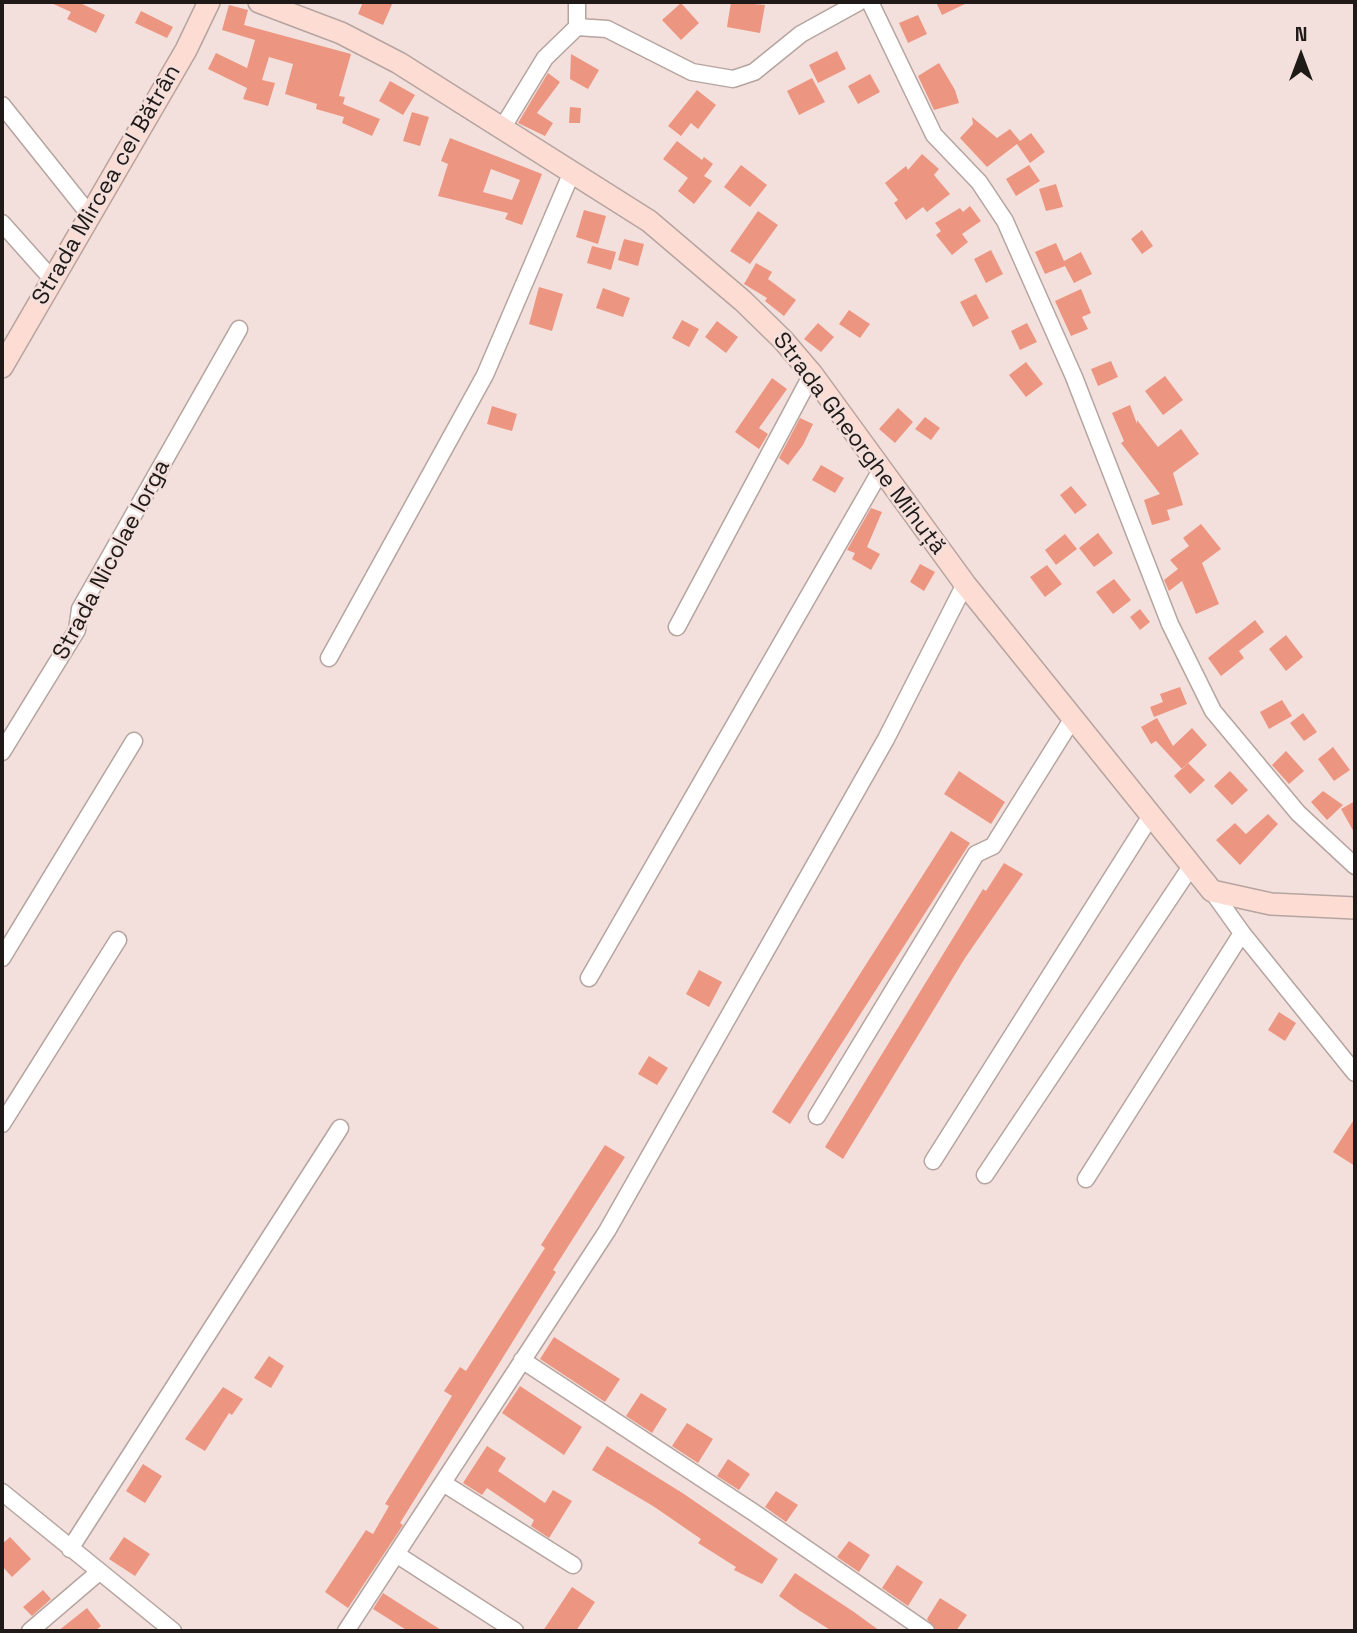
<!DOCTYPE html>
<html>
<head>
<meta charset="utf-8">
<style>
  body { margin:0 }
  #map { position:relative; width:1357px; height:1633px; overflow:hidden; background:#f3e0dc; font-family:"Space Grotesk",sans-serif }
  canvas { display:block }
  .frame { position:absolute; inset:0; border:4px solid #1f1917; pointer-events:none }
  .north { position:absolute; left:1266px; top:21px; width:70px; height:70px; -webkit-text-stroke:5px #f3e0dc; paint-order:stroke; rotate:0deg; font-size:19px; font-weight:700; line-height:28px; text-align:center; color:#1f1917 }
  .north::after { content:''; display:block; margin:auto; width:24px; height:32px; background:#1f1917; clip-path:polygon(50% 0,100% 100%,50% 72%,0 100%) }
</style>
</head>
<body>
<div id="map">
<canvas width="1357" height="1633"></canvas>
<div class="frame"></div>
<div class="north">N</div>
</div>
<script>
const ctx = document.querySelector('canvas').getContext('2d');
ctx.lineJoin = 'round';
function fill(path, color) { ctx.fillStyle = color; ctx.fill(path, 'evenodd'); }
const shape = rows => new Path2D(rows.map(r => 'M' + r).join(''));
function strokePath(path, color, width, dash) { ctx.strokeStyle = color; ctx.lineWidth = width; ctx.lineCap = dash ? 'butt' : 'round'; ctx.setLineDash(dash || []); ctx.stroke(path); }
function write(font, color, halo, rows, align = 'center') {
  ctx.font = font + ' "Space Grotesk",sans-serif'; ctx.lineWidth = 5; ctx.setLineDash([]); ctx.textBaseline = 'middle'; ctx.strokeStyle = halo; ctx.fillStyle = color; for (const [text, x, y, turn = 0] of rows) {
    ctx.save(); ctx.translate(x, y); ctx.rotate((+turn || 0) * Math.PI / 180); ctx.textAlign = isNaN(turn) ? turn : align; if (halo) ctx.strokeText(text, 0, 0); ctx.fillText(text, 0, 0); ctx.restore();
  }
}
fill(shape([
  [49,2,78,2,105,15,96,33,67,19,71,12],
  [363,2,393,2,383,25,358,14],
  [731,2,765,5,760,33,727,27],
  [936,2,969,2,942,15],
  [681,3,699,23,681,40,662,20],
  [229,5,248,10,244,25,351,54,339,96,345,97,343,104,380,119,372,136,342,123,344,117,316,109,317,104,285,94,293,64,269,57,262,80,275,83,268,106,243,99,247,88,208,69,216,53,247,68,255,40,222,30],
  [141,11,173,27,167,38,135,23],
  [918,15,927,34,908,43,899,23],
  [837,51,846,69,818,83,809,65],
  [571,54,599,70,588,89,570,79],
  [939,63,955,90,959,103,934,110,918,76],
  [548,73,560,82,537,113,553,123,545,136,518,123],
  [870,74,880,92,858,104,848,86],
  [812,78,825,102,799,115,787,91],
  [390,81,415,95,403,115,379,101],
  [697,90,716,105,698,129,691,123,681,136,668,126],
  [570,107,581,108,580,123,569,123],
  [412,112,429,117,420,146,403,141],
  [972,117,997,138,1010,129,1020,141,1031,133,1045,152,1030,163,1017,144,987,167,960,138,973,124],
  [450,138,542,174,522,225,505,219,508,213,438,196,448,164,441,161],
  [491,169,520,180,512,200,483,192],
  [677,141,702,160,704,157,713,164,704,176,712,181,694,204,678,191,688,178,663,159],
  [922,154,939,169,934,175,950,194,927,212,923,207,906,220,894,203,898,200,885,183,906,166,908,170],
  [741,165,767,185,750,207,724,187],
  [1029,165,1040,181,1016,196,1006,179],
  [1056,184,1063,207,1046,211,1039,189],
  [970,206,981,221,962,234,968,242,952,255,936,235,941,231,935,223,960,208,963,212],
  [584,210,606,216,598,244,576,237],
  [758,211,778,225,750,264,730,251],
  [1142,230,1153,246,1142,254,1131,239],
  [624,239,644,244,638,266,618,260],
  [1056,243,1064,261,1081,252,1092,274,1074,283,1065,266,1045,274,1035,252],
  [592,246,616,252,611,270,587,263],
  [991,250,1003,274,986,283,974,259],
  [756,263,772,272,768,279,796,300,784,316,765,301,767,298,744,284],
  [539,287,563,294,552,331,529,324],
  [603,288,630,298,623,317,596,308],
  [1081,289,1091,313,1082,317,1088,329,1071,336,1055,301],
  [976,294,989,318,973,327,960,302],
  [849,310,870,324,860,338,839,324],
  [682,320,699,329,689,347,672,338],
  [717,321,738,337,726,353,705,337],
  [818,323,834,337,821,352,804,339],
  [1027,323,1037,342,1020,350,1011,331],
  [1111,361,1118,377,1098,386,1091,369],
  [1026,362,1043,384,1026,397,1009,375],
  [1165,376,1183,400,1163,415,1145,391],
  [772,378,787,389,759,428,768,434,759,449,735,432],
  [1130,405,1137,424,1137,420,1158,447,1181,429,1199,454,1173,473,1183,505,1167,510,1170,520,1152,525,1144,500,1160,494,1121,443,1124,441,1112,413],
  [492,406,517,414,512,431,487,424],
  [898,408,913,422,895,443,879,429],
  [925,417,940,428,931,440,915,429],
  [800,418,813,424,803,445,788,465,779,458],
  [821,465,844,478,835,493,812,480],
  [1071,486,1087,505,1075,514,1060,495],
  [871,508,882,512,867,547,880,554,871,570,852,559,855,553,847,550],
  [1201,524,1221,549,1202,563,1219,604,1196,614,1182,581,1169,591,1164,580,1178,569,1170,560,1189,546,1183,538],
  [1098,533,1113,553,1094,567,1079,548],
  [1065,534,1077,549,1056,565,1045,550],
  [920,564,935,572,924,591,910,582],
  [1047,565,1062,584,1045,597,1030,577],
  [1114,579,1131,600,1113,614,1096,592],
  [1140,609,1150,622,1140,630,1130,617],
  [1255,620,1264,632,1239,651,1244,658,1221,676,1208,658],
  [1286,635,1303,657,1286,671,1269,649],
  [1180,687,1187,704,1154,717,1150,707,1163,702,1160,694],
  [1282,700,1292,716,1269,729,1260,712],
  [1303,713,1317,732,1304,741,1290,723],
  [1157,718,1173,746,1192,728,1207,745,1182,769,1156,741,1151,744,1141,727],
  [1333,747,1350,770,1334,781,1318,759],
  [1286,751,1304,771,1289,784,1272,765],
  [1188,763,1205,780,1190,794,1174,776],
  [959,771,1005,802,991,824,944,794],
  [1230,771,1248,790,1232,805,1214,786],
  [1323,791,1343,805,1327,820,1311,802],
  [1355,801,1355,834,1341,809],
  [1268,814,1278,824,1240,865,1216,840,1235,823,1246,834],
  [951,831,970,843,790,1124,772,1112],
  [1004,863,1023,874,965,958,843,1159,825,1147,983,889,986,891],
  [699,970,722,982,709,1007,686,994],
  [1279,1012,1296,1023,1285,1041,1268,1030],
  [649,1056,668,1068,657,1085,638,1074],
  [1355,1118,1355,1166,1333,1152],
  [605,1145,625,1157,553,1270,556,1272,400,1523,403,1525,348,1608,325,1592,366,1530,373,1534,389,1506,385,1504,452,1396,444,1391,460,1367,466,1371,545,1248,541,1245],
  [554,1337,620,1379,605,1402,540,1359],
  [269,1356,284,1366,271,1388,254,1378],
  [520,1386,582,1427,564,1455,502,1413],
  [223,1387,243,1399,232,1415,229,1413,205,1451,185,1439],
  [641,1393,667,1409,652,1433,626,1416],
  [687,1423,713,1439,698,1463,672,1446],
  [487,1446,506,1458,498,1471,545,1503,553,1490,572,1501,549,1538,531,1526,534,1520,487,1488,482,1495,463,1483],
  [607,1446,684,1494,778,1559,762,1584,734,1570,736,1567,698,1543,701,1539,653,1506,592,1470],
  [728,1459,750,1474,739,1490,717,1476],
  [143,1464,162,1476,145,1503,126,1491],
  [776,1491,798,1505,786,1522,765,1507],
  [10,1537,31,1559,12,1577,2,1566,2,1544],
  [124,1537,150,1554,135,1576,109,1559],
  [849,1541,870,1555,859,1572,837,1557],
  [897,1565,923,1582,908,1606,882,1588],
  [795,1573,854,1612,880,1631,832,1631,800,1611,779,1596],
  [572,1587,595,1602,576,1631,543,1631],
  [43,1590,51,1599,32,1616,23,1607],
  [383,1593,422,1618,443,1631,408,1631,373,1609],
  [940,1598,967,1615,956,1631,936,1631,927,1619],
  [87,1608,101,1626,95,1631,58,1631]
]), '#ec9581');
const street = shape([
  [577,2,577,27],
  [870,2,934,135,979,182,1005,221,1074,377,1170,624,1213,711,1298,813,1355,866],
  [2,105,89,214],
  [501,130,545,58,577,27,607,29,692,72,733,79,754,72,801,34,859,2],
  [2,223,52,279],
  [677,627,812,374],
  [329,658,485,375,572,172],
  [2,752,77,630,80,609,239,329],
  [1212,891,1242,933,1355,1073],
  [2,958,134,741],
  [589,978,881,470],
  [817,1116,976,854,993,846,1073,718],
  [2,1124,118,940],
  [933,1161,1152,814],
  [985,1175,1192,865],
  [1086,1179,1242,933],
  [522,1360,753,1512,926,1631],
  [443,1483,573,1565],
  [2,1492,173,1631],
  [70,1549,340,1128],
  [396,1554,515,1631],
  [30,1631,99,1572],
  [346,1631,607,1231,886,739,965,584]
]);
const secondary = shape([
  [259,2,341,33,399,63,649,221,743,301,783,340,812,374,965,584,1212,891,1271,904,1355,908],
  [2,367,186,50,209,2]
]);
strokePath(street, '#b5a49f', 19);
strokePath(secondary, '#b5a49f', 24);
strokePath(street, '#fff', 16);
strokePath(secondary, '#fddcd4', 21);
write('23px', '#1f1917', '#f3e0dc', [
  ["Strada Mircea cel Bătrân",107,185,-60],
  ["Strada Gheorghe Mihuță",859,444,53],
  ["Strada Nicolae Iorga",112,560,-62]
]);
</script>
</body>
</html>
